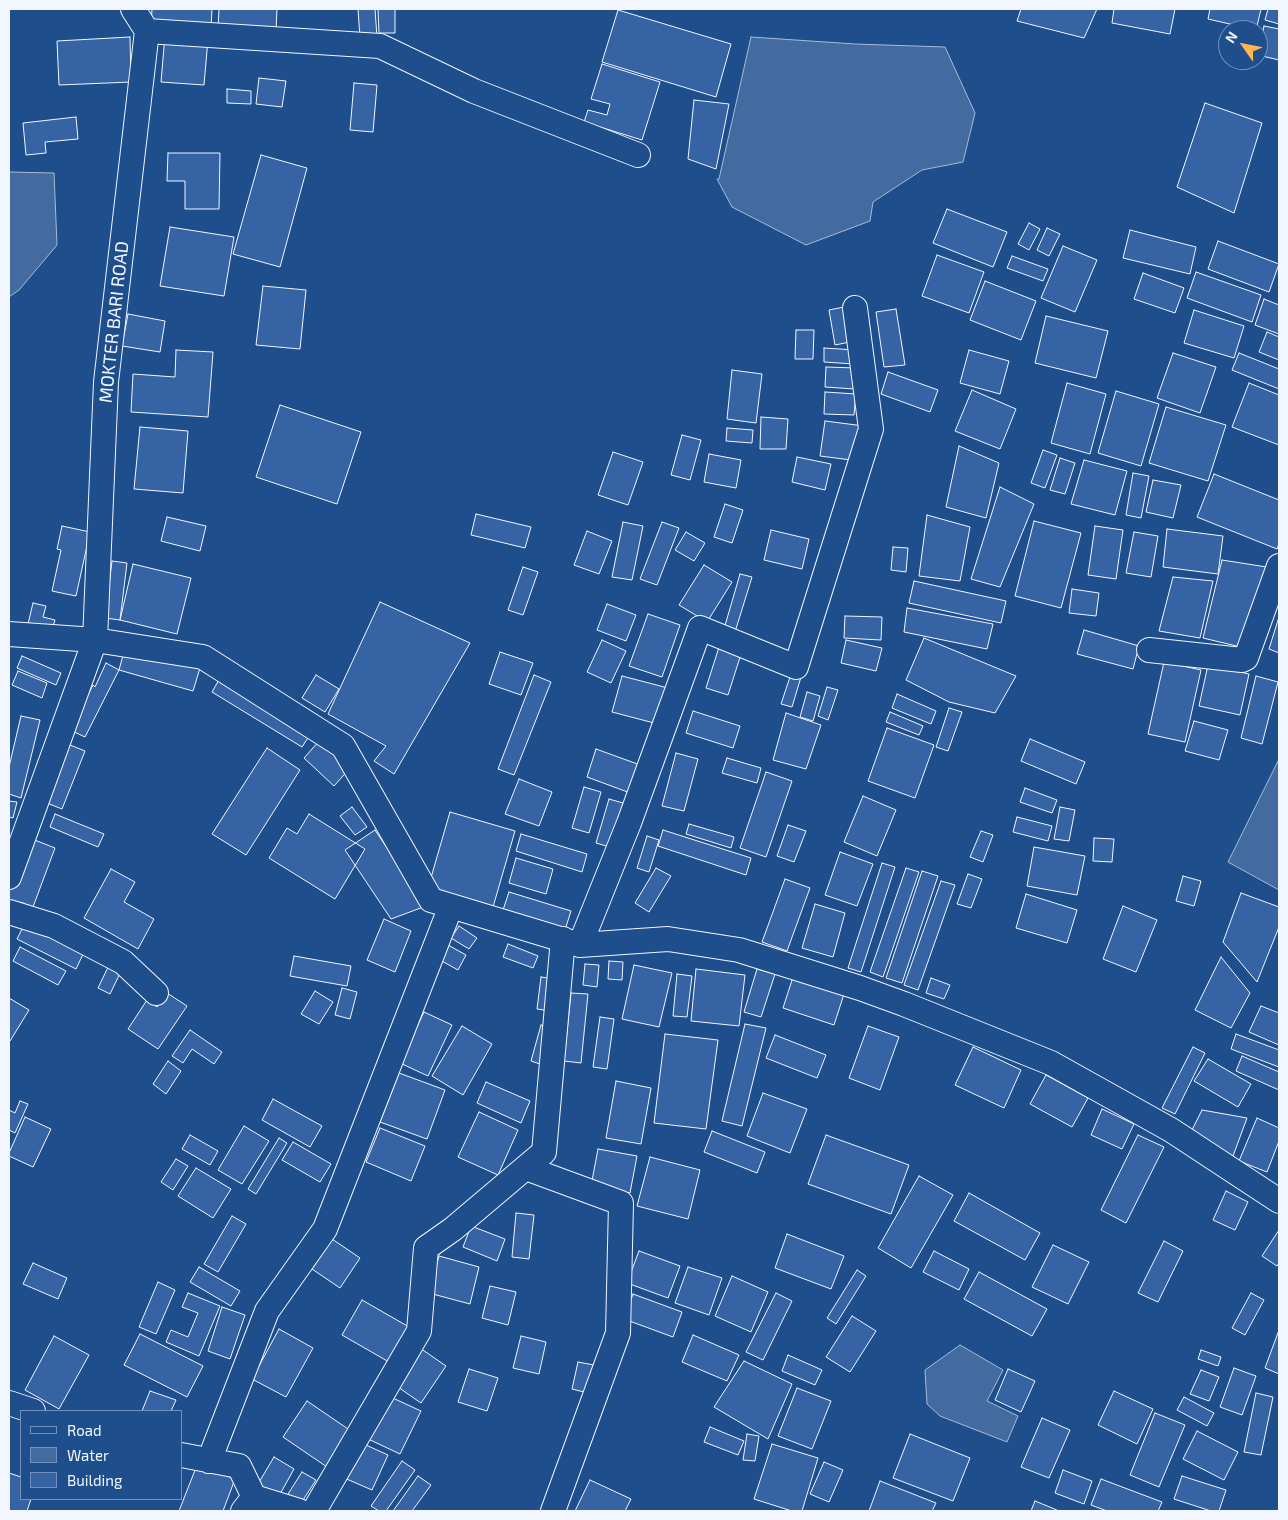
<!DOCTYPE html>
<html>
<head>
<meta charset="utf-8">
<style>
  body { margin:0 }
  #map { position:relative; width:1288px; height:1520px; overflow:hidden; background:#1f4e8c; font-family:"Exo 2",sans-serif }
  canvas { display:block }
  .frame { position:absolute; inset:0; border:10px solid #f2f6ff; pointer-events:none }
  .legend { position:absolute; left:20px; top:1410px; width:162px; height:90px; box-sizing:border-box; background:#1f4e8c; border:1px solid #7391ba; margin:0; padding:6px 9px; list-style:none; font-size:15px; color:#f2f6ff }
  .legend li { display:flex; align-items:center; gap:10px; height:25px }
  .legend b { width:25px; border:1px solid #7391ba }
  .north { position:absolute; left:1218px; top:20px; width:50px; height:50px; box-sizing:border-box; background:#1f4e8c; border:1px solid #7391ba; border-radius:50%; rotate:303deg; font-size:14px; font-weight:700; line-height:20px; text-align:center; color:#f2f6ff }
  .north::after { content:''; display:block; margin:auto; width:18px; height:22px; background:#ffb74d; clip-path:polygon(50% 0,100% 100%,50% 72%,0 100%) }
</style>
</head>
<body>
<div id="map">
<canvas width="1288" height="1520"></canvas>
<div class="frame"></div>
<ul class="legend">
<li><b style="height:6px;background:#1f4e8c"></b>Road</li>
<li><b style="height:14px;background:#446ba0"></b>Water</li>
<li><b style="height:14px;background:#3563a3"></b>Building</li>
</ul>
<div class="north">N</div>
</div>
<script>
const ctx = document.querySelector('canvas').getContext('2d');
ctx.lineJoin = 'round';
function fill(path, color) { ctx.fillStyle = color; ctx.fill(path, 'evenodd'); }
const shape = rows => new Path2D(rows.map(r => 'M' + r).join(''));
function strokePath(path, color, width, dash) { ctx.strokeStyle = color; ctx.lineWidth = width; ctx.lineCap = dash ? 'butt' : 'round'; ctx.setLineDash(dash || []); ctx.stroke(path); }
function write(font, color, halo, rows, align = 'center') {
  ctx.font = font + ' "Exo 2",sans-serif'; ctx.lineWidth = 4; ctx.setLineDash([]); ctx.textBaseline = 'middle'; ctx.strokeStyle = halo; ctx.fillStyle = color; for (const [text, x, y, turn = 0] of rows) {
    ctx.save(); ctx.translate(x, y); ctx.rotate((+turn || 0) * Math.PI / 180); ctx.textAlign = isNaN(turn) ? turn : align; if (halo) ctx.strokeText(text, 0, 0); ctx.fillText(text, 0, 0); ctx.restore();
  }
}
const water = shape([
  [751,37,855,44,945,47,975,113,963,162,922,170,873,202,870,221,806,245,732,207,717,179,719,179,751,37],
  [9,172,54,173,57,245,19,290,9,297,9,172],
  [1279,759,1279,890,1228,862,1279,759],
  [960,1345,1003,1370,987,1401,1018,1416,1007,1442,940,1416,927,1404,925,1370,960,1345]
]);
fill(water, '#446ba0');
strokePath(water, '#a8bbd7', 1);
const building = shape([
  [152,9,212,9,211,28,151,27,152,9],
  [219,9,277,9,276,31,218,28,219,9],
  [358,9,375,9,377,37,360,38,358,9],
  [378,9,395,9,395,33,379,33,378,9],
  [1021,9,1097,9,1084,38,1017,21,1021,9],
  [1114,9,1175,9,1170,34,1112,23,1114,9],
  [1210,9,1261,9,1256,30,1208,19,1210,9],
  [1268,9,1279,9,1279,24,1265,20,1268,9],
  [618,10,731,44,716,97,602,62,618,10],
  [1264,26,1279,29,1279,60,1258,55,1264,26],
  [165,35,208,39,204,85,161,82,165,35],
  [130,37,131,82,59,85,57,41,130,37],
  [602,64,660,82,642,140,584,122,588,110,607,115,610,104,591,99,602,64],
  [259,78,286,81,282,107,256,104,259,78],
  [354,83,377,85,373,132,350,130,354,83],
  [227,89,251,91,251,104,227,103,227,89],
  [694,100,729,104,716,169,688,159,694,100],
  [1205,103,1262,123,1234,213,1177,187,1205,103],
  [76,117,78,139,45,142,46,153,26,155,23,123,76,117],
  [168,153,220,153,219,209,185,209,185,181,167,181,168,153],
  [261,155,307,168,280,267,233,254,261,155],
  [947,209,1007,232,993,267,933,243,947,209],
  [1029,223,1040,229,1029,250,1018,244,1029,223],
  [170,227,234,237,224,296,160,286,170,227],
  [1047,228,1060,234,1049,256,1037,250,1047,228],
  [1130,230,1196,247,1190,274,1123,258,1130,230],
  [1218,241,1279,264,1269,292,1208,269,1218,241],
  [1063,246,1097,260,1075,312,1041,298,1063,246],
  [937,255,984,272,969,313,922,296,937,255],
  [1012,256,1048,269,1043,281,1007,268,1012,256],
  [1196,272,1261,295,1252,322,1187,298,1196,272],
  [1143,273,1184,288,1175,313,1134,299,1143,273],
  [985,281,1036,301,1021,340,970,320,985,281],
  [263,286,306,290,300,349,256,345,263,286],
  [1264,299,1279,305,1279,334,1255,325,1264,299],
  [849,306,855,341,835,345,829,310,849,306],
  [896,309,905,365,884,367,876,312,896,309],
  [1194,310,1244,326,1234,358,1184,343,1194,310],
  [128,314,165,321,160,352,122,346,128,314],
  [1046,316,1108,331,1096,378,1035,363,1046,316],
  [796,330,814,330,813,359,795,359,796,330],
  [1267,332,1279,337,1279,360,1259,352,1267,332],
  [824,348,855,350,854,364,824,362,824,348],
  [176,350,213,352,208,417,131,412,133,374,175,377,176,350],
  [969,350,1009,361,1000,394,960,383,969,350],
  [1173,353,1216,367,1200,413,1157,398,1173,353],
  [1239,353,1279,369,1279,389,1232,370,1239,353],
  [826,367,856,368,855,389,825,387,826,367],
  [732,370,762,374,756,423,727,419,732,370],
  [888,372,938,390,930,412,881,394,888,372],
  [1067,383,1106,394,1090,454,1051,443,1067,383],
  [1249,383,1279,395,1279,445,1232,427,1249,383],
  [972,390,1016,409,1000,449,955,431,972,390],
  [1116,391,1159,404,1141,466,1098,453,1116,391],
  [825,392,856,394,854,415,824,414,825,392],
  [280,405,361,432,337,504,256,477,280,405],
  [1166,407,1226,425,1208,481,1149,463,1166,407],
  [761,417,788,419,786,449,760,449,761,417],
  [825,421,864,426,859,461,820,456,825,421],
  [140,427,188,431,183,493,134,489,140,427],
  [727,428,753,430,752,443,726,441,727,428],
  [682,435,701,440,690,480,671,475,682,435],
  [959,446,999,463,986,518,946,507,959,446],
  [1043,450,1057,455,1045,488,1031,483,1043,450],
  [613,452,643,462,628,505,598,495,613,452],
  [709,454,741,460,736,488,704,482,709,454],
  [797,457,831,464,825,490,792,482,797,457],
  [1060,458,1075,463,1065,494,1050,490,1060,458],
  [1084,460,1127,471,1115,515,1071,504,1084,460],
  [1133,473,1149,476,1141,518,1126,515,1133,473],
  [1214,474,1279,500,1279,544,1277,549,1197,517,1214,474],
  [1153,480,1181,485,1173,518,1146,512,1153,480],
  [1000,487,1034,504,1000,587,971,579,1000,487],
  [725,504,743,510,732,543,714,537,725,504],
  [476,514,531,527,525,548,471,535,476,514],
  [927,515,970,527,960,581,919,576,927,515],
  [167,517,206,526,200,551,161,541,167,517],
  [1034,521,1081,533,1061,608,1015,596,1034,521],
  [623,522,643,526,632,580,612,577,623,522],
  [662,522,679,528,657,585,640,579,662,522],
  [62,526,90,532,76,596,52,591,61,550,57,549,62,526],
  [1095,526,1123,530,1116,579,1088,575,1095,526],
  [1167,529,1223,536,1218,574,1163,567,1167,529],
  [771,530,809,539,802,569,764,560,771,530],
  [587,531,612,541,599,574,574,565,587,531],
  [686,532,705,543,694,561,675,550,686,532],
  [1134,532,1158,536,1151,577,1126,573,1134,532],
  [893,547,908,548,906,572,891,570,893,547],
  [1222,560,1273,568,1249,649,1203,638,1222,560],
  [112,561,127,563,120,620,105,618,112,561],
  [133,564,191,578,177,634,120,620,133,564],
  [704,565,732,582,707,622,679,605,704,565],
  [523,567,538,572,523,615,508,610,523,567],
  [740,574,752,577,735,632,724,629,740,574],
  [1173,577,1213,581,1200,638,1159,631,1173,577],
  [914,581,1006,601,1001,623,909,603,914,581],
  [1072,589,1099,593,1096,616,1069,613,1072,589],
  [380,602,470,643,394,774,374,761,386,746,328,714,380,602],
  [33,603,46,606,43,617,55,620,52,630,28,624,33,603],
  [607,604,636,615,626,641,597,630,607,604],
  [907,608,993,624,987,649,904,632,907,608],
  [648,614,680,625,662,677,629,666,648,614],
  [845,616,882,617,881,640,844,638,845,616],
  [1279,617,1279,653,1269,649,1279,617],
  [1084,630,1139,646,1133,669,1077,654,1084,630],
  [924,638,1016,676,995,713,949,702,906,680,924,638],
  [602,640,626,651,611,683,587,672,602,640],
  [846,640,882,648,876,671,841,663,846,640],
  [720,644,742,651,728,695,706,688,720,644],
  [125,648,200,668,193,691,119,670,125,648],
  [500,652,533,663,521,695,489,684,500,652],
  [22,656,61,673,56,685,17,668,22,656],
  [1164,662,1201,670,1185,742,1148,734,1164,662],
  [106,663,119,670,85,737,70,730,93,685,95,687,106,663],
  [1208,665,1249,674,1240,715,1199,706,1208,665],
  [18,671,47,683,42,698,12,685,18,671],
  [791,674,801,677,792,707,781,704,791,674],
  [316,675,339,689,325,712,302,698,316,675],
  [534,675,551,682,514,775,498,769,534,675],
  [622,676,668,688,658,724,612,712,622,676],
  [1256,676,1278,682,1262,744,1241,738,1256,676],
  [220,678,311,733,302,747,212,692,220,678],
  [827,687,838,690,828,720,818,716,827,687],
  [807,692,820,696,813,721,800,717,807,692],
  [897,694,936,711,931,724,892,708,897,694],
  [949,708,962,712,948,751,936,747,949,708],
  [693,711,740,726,733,748,686,733,693,711],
  [890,712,923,726,919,735,886,722,890,712],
  [786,713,821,725,806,769,773,760,786,713],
  [21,716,40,720,21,798,9,794,9,767,21,716],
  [1194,721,1228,730,1219,760,1185,751,1194,721],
  [887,728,934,745,915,798,868,781,887,728],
  [1030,739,1085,762,1076,784,1021,761,1030,739],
  [320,740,350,768,334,786,304,758,320,740],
  [65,743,85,751,62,809,42,801,65,743],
  [267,748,300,770,246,855,212,834,267,748],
  [596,749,643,766,633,794,587,777,596,749],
  [676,753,698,759,684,811,662,806,676,753],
  [727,758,761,768,757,783,722,773,727,758],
  [766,772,792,781,766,857,740,848,766,772],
  [519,779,552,792,539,826,505,814,519,779],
  [584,787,601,792,589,833,572,828,584,787],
  [1025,788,1057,800,1052,813,1020,802,1025,788],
  [863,796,896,810,877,856,844,842,863,796],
  [609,799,630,805,617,849,596,843,609,799],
  [9,801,17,802,13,818,9,817,9,801],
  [352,807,367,827,355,835,340,816,352,807],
  [1060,807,1075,810,1069,841,1054,839,1060,807],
  [450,812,515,831,493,907,428,888,450,812],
  [55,814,104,834,98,847,50,827,55,814],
  [309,814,365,849,335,899,269,858,287,828,297,834,309,814],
  [1017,817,1052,826,1048,841,1013,832,1017,817],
  [689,824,734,837,731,848,686,834,689,824],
  [788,825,806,831,794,862,777,856,788,825],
  [375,830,426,906,391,919,345,850,375,830],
  [663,830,751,858,746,875,658,846,663,830],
  [981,831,993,835,983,862,970,857,981,831],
  [521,834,587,854,582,872,516,851,521,834],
  [647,836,659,840,649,872,637,868,647,836],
  [27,837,55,848,33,907,20,902,19,905,9,901,9,883,27,837],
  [1094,838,1114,839,1112,862,1093,861,1094,838],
  [1034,847,1085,856,1077,895,1027,886,1034,847],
  [840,852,873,864,857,906,825,895,840,852],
  [516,858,553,869,546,894,509,883,516,858],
  [882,863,895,867,861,972,848,968,882,863],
  [656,868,671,876,649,912,635,903,656,868],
  [906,868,919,872,883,977,870,972,906,868],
  [111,869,135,882,124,902,154,919,138,949,84,918,111,869],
  [922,871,938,876,902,983,886,978,922,871],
  [968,874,982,879,971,908,957,904,968,874],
  [1183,876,1201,881,1194,906,1176,901,1183,876],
  [785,879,810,888,787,951,762,942,785,879],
  [941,881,955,885,918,990,904,985,941,881],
  [509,892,571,911,565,930,503,910,509,892],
  [1241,893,1279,907,1279,927,1257,982,1223,942,1241,893],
  [1026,894,1077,910,1067,943,1016,928,1026,894],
  [815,904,845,913,833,957,802,948,815,904],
  [1123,906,1157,920,1136,972,1103,959,1123,906],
  [27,919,86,948,76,969,17,939,27,919],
  [384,919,411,931,395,972,367,960,384,919],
  [459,926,477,938,469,949,451,938,459,926],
  [508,944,538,956,533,968,503,957,508,944],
  [448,945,466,955,458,970,440,960,448,945],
  [20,947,66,971,58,985,13,961,20,947],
  [294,956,351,966,347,986,290,976,294,956],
  [1221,957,1250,993,1231,1028,1195,1010,1221,957],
  [112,959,124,965,110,994,98,988,112,959],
  [609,961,623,962,622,980,608,979,609,961],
  [585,964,599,965,597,987,583,985,585,964],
  [634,965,672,973,659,1027,622,1019,634,965],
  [696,969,745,975,739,1026,691,1021,696,969],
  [757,969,775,974,761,1017,744,1012,757,969],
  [677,974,692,976,687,1017,673,1016,677,974],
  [541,977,555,979,550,1011,537,1009,541,977],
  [793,977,844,994,834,1025,783,1008,793,977],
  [931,978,950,985,944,999,926,993,931,978],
  [342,988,357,992,350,1019,335,1015,342,988],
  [315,991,333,1002,319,1024,301,1014,315,991],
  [167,993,187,1006,158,1049,128,1029,147,1000,157,1007,167,993],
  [571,993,588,994,581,1063,564,1061,571,993],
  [9,998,29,1010,10,1041,9,1041,9,998],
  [1261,1006,1279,1013,1279,1045,1249,1032,1261,1006],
  [424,1012,452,1025,428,1076,400,1063,424,1012],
  [600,1017,614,1019,607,1069,593,1067,600,1017],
  [745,1024,766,1028,742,1126,722,1121,745,1024],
  [541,1025,551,1028,540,1064,531,1061,541,1025],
  [462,1026,492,1044,463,1095,432,1076,462,1026],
  [868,1026,899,1037,880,1090,849,1078,868,1026],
  [190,1030,222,1052,214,1064,192,1049,183,1063,172,1056,190,1030],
  [665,1034,718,1040,706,1129,654,1123,665,1034],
  [1236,1034,1279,1050,1279,1067,1231,1049,1236,1034],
  [775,1035,826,1055,817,1078,766,1058,775,1035],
  [973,1047,1021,1070,1004,1108,955,1085,973,1047],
  [1193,1047,1205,1053,1175,1114,1162,1108,1193,1047],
  [1242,1056,1279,1072,1279,1090,1236,1071,1242,1056],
  [1208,1059,1251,1084,1238,1107,1194,1081,1208,1059],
  [168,1061,181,1071,166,1094,153,1084,168,1061],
  [399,1073,445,1090,427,1139,380,1122,399,1073],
  [1046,1075,1088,1098,1072,1127,1030,1104,1046,1075],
  [616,1081,651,1088,641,1144,606,1138,616,1081],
  [486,1082,530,1101,521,1123,477,1103,486,1082],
  [763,1093,807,1109,790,1153,747,1136,763,1093],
  [273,1099,322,1126,310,1147,262,1120,273,1099],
  [20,1101,28,1104,15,1133,9,1130,9,1110,15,1113,20,1101],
  [1102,1109,1134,1124,1122,1149,1091,1135,1102,1109],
  [1202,1110,1247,1118,1233,1156,1190,1134,1202,1110],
  [479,1112,518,1130,498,1175,458,1157,479,1112],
  [25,1117,51,1129,33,1167,9,1156,9,1153,25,1117],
  [1257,1118,1279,1128,1279,1141,1267,1172,1239,1161,1257,1118],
  [244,1126,269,1141,242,1184,218,1170,244,1126],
  [380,1128,425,1146,411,1181,366,1162,380,1128],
  [712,1131,765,1152,757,1173,704,1152,712,1131],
  [190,1135,218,1151,210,1165,182,1149,190,1135],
  [826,1135,909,1165,891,1214,808,1184,826,1135],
  [1138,1135,1164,1147,1126,1223,1101,1210,1138,1135],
  [279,1138,287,1143,256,1194,248,1189,279,1138],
  [293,1142,331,1164,320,1182,282,1160,293,1142],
  [598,1149,637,1156,630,1193,591,1186,598,1149],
  [650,1157,700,1170,688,1219,637,1206,650,1157],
  [176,1159,188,1166,173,1190,161,1182,176,1159],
  [196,1168,231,1189,213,1218,178,1196,196,1168],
  [919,1176,953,1195,911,1268,878,1248,919,1176],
  [1226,1191,1248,1202,1235,1230,1213,1220,1226,1191],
  [969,1193,1040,1233,1025,1260,954,1221,969,1193],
  [516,1213,534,1215,529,1259,512,1257,516,1213],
  [232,1216,246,1224,218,1272,204,1264,232,1216],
  [471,1226,505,1239,497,1261,463,1247,471,1226],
  [1279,1230,1279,1263,1277,1266,1262,1256,1279,1230],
  [787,1234,844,1256,831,1289,775,1268,787,1234],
  [332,1239,360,1258,340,1288,312,1269,332,1239],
  [1164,1241,1183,1251,1158,1302,1138,1293,1164,1241],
  [1053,1245,1089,1262,1068,1304,1032,1287,1053,1245],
  [639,1251,680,1266,668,1298,627,1283,639,1251],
  [934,1251,969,1269,959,1290,923,1272,934,1251],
  [439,1256,479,1267,470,1304,429,1293,439,1256],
  [33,1263,67,1278,58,1299,23,1284,33,1263],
  [199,1267,240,1291,231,1306,190,1282,199,1267],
  [688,1267,722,1278,709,1315,675,1303,688,1267],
  [857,1270,866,1276,836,1324,827,1318,857,1270],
  [979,1272,1047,1309,1032,1336,964,1299,979,1272],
  [732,1276,768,1292,751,1332,715,1316,732,1276],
  [158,1282,175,1290,156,1334,139,1327,158,1282],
  [490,1286,516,1292,508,1325,482,1318,490,1286],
  [188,1293,220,1306,199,1356,166,1342,171,1330,188,1337,198,1313,182,1307,188,1293],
  [776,1293,792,1301,763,1360,746,1352,776,1293],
  [1251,1293,1264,1300,1245,1335,1232,1328,1251,1293],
  [633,1294,682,1312,673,1337,624,1319,633,1294],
  [362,1300,409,1327,389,1362,342,1335,362,1300],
  [222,1307,245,1315,230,1359,208,1351,222,1307],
  [852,1316,876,1331,850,1372,826,1357,852,1316],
  [279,1329,313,1348,286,1397,252,1379,279,1329],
  [1279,1330,1279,1374,1265,1368,1279,1330],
  [140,1334,203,1366,187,1397,124,1365,140,1334],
  [693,1335,739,1355,727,1381,682,1362,693,1335],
  [54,1336,89,1355,59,1409,25,1390,54,1336],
  [521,1336,546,1342,539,1374,513,1368,521,1336],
  [420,1348,446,1366,421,1403,395,1385,420,1348],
  [1201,1350,1221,1357,1218,1366,1198,1359,1201,1350],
  [788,1355,822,1370,815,1385,782,1371,788,1355],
  [744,1361,792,1384,768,1439,714,1407,744,1361],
  [578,1362,599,1366,592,1394,572,1389,578,1362],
  [1234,1368,1256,1376,1242,1415,1220,1407,1234,1368],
  [469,1369,498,1378,487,1411,458,1402,469,1369],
  [1008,1369,1035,1381,1021,1412,995,1400,1008,1369],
  [1201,1370,1219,1377,1209,1401,1190,1394,1201,1370],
  [797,1388,831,1401,812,1449,778,1436,797,1388],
  [150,1391,176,1400,171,1411,142,1411,150,1391],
  [1114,1391,1153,1409,1137,1444,1098,1425,1114,1391],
  [1256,1393,1273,1397,1261,1455,1244,1452,1256,1393],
  [384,1394,421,1411,400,1454,364,1437,384,1394],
  [1184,1397,1214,1413,1207,1426,1177,1410,1184,1397],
  [307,1401,351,1431,327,1467,283,1437,307,1401],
  [1155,1413,1185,1425,1159,1487,1130,1475,1155,1413],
  [1042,1418,1070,1430,1049,1478,1021,1467,1042,1418],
  [710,1427,744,1441,738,1455,704,1442,710,1427],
  [1197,1431,1238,1452,1224,1480,1183,1459,1197,1431],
  [747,1434,759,1436,755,1461,743,1460,747,1434],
  [910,1434,970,1458,953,1501,893,1478,910,1434],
  [357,1441,388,1455,372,1490,342,1477,357,1441],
  [772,1444,818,1458,802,1511,792,1511,754,1499,772,1444],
  [274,1457,294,1469,279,1496,258,1484,274,1457],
  [402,1461,415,1470,386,1511,379,1511,371,1506,402,1461],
  [824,1462,843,1470,829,1502,810,1494,824,1462],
  [197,1465,235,1479,223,1511,179,1511,197,1465],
  [1063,1470,1092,1481,1084,1504,1055,1493,1063,1470],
  [302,1472,316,1480,301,1503,288,1494,302,1472],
  [9,1473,21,1477,21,1499,31,1499,27,1511,9,1511,9,1473],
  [418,1476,431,1485,412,1511,393,1511,418,1476],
  [1182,1476,1226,1490,1219,1511,1211,1511,1174,1499,1182,1476],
  [1101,1479,1162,1502,1158,1511,1107,1511,1091,1505,1101,1479],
  [590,1480,631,1499,625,1511,575,1511,590,1480],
  [880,1481,936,1503,932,1511,869,1511,880,1481],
  [1035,1501,1057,1510,1057,1511,1031,1511,1035,1501]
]);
fill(building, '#3563a3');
strokePath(building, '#f2f6ff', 1);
const minor = shape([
  [147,31,380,46,474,91,638,155],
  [9,634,95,640,203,657,343,746,431,900,580,945,668,939,739,950,860,988,904,1004,1051,1063,1171,1130,1279,1201],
  [1149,650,1242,660,1246,658,1279,566],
  [9,877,95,640,106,382,147,31,133,9],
  [9,912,54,926,123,962,156,993],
  [580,945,629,823,700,628,796,667,871,429,855,308],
  [526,1168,621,1203,618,1333,553,1511],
  [9,1403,33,1411],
  [181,1455,239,1466,254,1497,243,1511],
  [209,1461,267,1311,325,1229,451,906],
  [254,1497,299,1511],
  [314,1511,419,1331,426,1248,453,1229,544,1152,563,939]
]);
strokePath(minor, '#f2f6ff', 26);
strokePath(minor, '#1f4e8c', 24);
write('18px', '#f2f6ff', '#1f4e8c', [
  ["MOKTER BARI ROAD",114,322,-84]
]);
</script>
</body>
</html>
